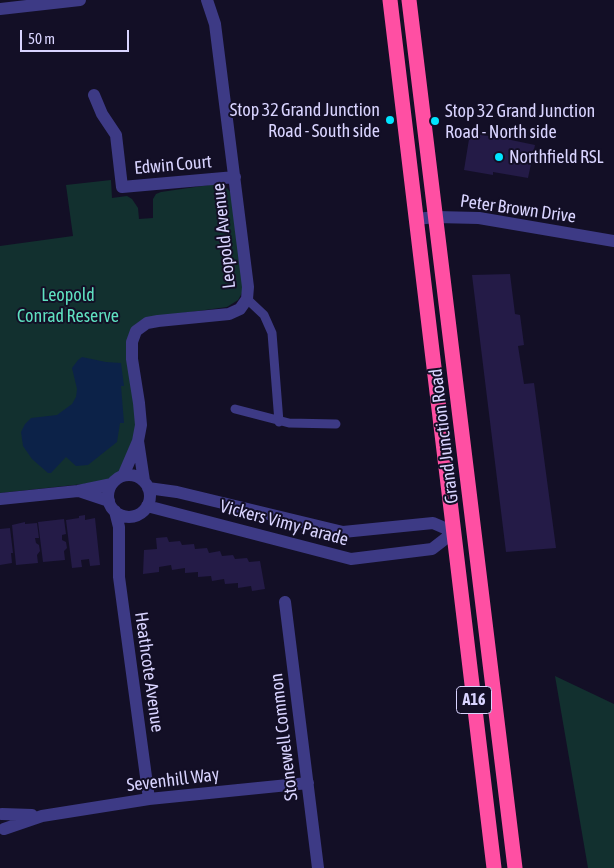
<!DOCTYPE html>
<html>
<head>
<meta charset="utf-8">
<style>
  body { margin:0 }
  #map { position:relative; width:614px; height:868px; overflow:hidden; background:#130f26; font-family:"Asap Condensed",sans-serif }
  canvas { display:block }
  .scale { position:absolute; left:20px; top:30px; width:109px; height:22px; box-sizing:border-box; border:2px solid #d9d4ff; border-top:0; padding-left:6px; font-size:15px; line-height:18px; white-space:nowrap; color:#d9d4ff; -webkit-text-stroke:4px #130f26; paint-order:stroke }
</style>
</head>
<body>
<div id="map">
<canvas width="614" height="868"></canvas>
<div class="scale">50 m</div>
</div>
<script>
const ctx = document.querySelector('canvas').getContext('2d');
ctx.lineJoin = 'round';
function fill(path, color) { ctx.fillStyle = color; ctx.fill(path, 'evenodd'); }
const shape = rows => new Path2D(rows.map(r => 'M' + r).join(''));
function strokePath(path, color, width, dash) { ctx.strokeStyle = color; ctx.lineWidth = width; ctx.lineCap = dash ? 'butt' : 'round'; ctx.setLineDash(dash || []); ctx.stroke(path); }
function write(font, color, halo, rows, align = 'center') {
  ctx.font = font + ' "Asap Condensed",sans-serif'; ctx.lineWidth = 4; ctx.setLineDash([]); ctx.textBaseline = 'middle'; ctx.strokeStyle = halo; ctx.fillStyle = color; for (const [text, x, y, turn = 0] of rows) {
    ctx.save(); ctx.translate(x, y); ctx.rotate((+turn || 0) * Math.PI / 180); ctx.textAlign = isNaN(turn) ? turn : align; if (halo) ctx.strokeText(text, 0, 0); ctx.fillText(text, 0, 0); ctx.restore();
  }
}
fill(shape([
  [111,180,112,198,127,196,132,199,138,208,139,219,153,218,153,199,156,194,161,192,216,184,227,188,232,194,244,285,242,293,238,300,227,307,147,318,136,324,138,429,125,472,102,482,0,493,0,246,73,236,66,185],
  [555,676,614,704,614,868,588,868]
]), '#12302f');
fill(shape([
  [82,357,106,362,121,363,124,386,121,386,124,423,120,423,117,442,88,465,76,466,66,457,51,473,48,473,32,459,23,446,21,432,25,424,31,418,57,415,72,404,76,397,77,389,72,368,78,360]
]), '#0c2248');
fill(shape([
  [496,128,512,132,511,140,535,145,528,178,493,172,493,175,464,170,470,133,495,137],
  [510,274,515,314,520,315,524,345,518,346,524,384,534,383,556,548,506,552,472,275],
  [85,515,85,520,95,518,100,565,90,566,89,559,81,560,82,567,72,568,66,520,79,518,79,516],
  [64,519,66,534,62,535,62,540,66,542,67,548,64,551,65,560,43,562,38,522],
  [25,522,25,524,37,523,39,538,35,538,36,543,39,545,40,551,37,555,38,563,16,565,12,525],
  [10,528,13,553,11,553,12,563,0,565,0,529],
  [167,537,169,542,180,541,182,545,194,544,195,549,207,548,209,553,220,551,222,556,233,555,235,559,247,558,249,562,260,561,265,589,252,591,251,586,238,588,238,583,225,584,224,579,212,581,211,576,198,577,198,572,185,573,185,568,172,570,171,565,159,567,159,572,143,574,144,550,157,549,156,538]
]), '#241b47');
strokePath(shape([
  [247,299,264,315,272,333,279,422],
  [235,409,289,423,336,424]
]), '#3d3a85', 9);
strokePath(shape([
  [0,9,80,0],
  [94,95,102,114,116,135,122,187,235,177],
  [416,219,436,217,479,218,614,241],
  '108 496a21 21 0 1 1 42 0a21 21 0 1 1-42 0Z',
  [123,476,138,441],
  [144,481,138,441,141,425,139,403,132,359,132,342,136,331,147,323,158,321,229,314,240,309,247,299,248,287,215,24,207,0],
  [79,491,109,501],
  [0,499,78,491,112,484],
  [147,506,351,559,432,549,454,532,433,523,343,532,177,492,148,488],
  [115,511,119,527,119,577,149,799],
  [285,602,318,868],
  [2,814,32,815],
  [4,829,42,816,149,799,308,783]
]), '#3d3a85', 12);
strokePath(shape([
  [390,0,494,868],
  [409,0,515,868]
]), '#ff4fa3', 15);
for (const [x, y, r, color] of [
  [390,120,5,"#00e5ff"],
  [435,121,5,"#00e5ff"],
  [499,157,5,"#00e5ff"]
]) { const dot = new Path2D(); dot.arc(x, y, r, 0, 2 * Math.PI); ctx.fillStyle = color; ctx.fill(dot); strokePath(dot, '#130f26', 2); }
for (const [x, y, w] of [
  [474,700,35]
]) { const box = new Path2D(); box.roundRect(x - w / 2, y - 13.5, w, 27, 4); ctx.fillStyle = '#130f26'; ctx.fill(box); strokePath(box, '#d9d4ff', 1); }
write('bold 16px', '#d9d4ff', null, [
  ["A16",474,700]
]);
write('18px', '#d9d4ff', '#130f26', [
  ["Stop 32 Grand Junction",380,110,"right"],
  ["Road - South side",380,131,"right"],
  ["Stop 32 Grand Junction",445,111],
  ["Road - North side",445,132],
  ["Northfield RSL",509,157]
], 'left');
write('18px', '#d9d4ff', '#130f26', [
  ["Edwin Court",173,165,-5],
  ["Peter Brown Drive",518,209,8],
  ["Leopold Avenue",224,236,-96],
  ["Grand Junction Road",444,436,-97],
  ["Vickers Vimy Parade",284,523,15],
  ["Heathcote Avenue",149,672,82],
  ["Stonewell Common",284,737,-97],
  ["Sevenhill Way",173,780,-7]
]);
write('18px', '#5fe0c0', '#130f26', [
  ["Leopold",68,295],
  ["Conrad Reserve",68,316]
]);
</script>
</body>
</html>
